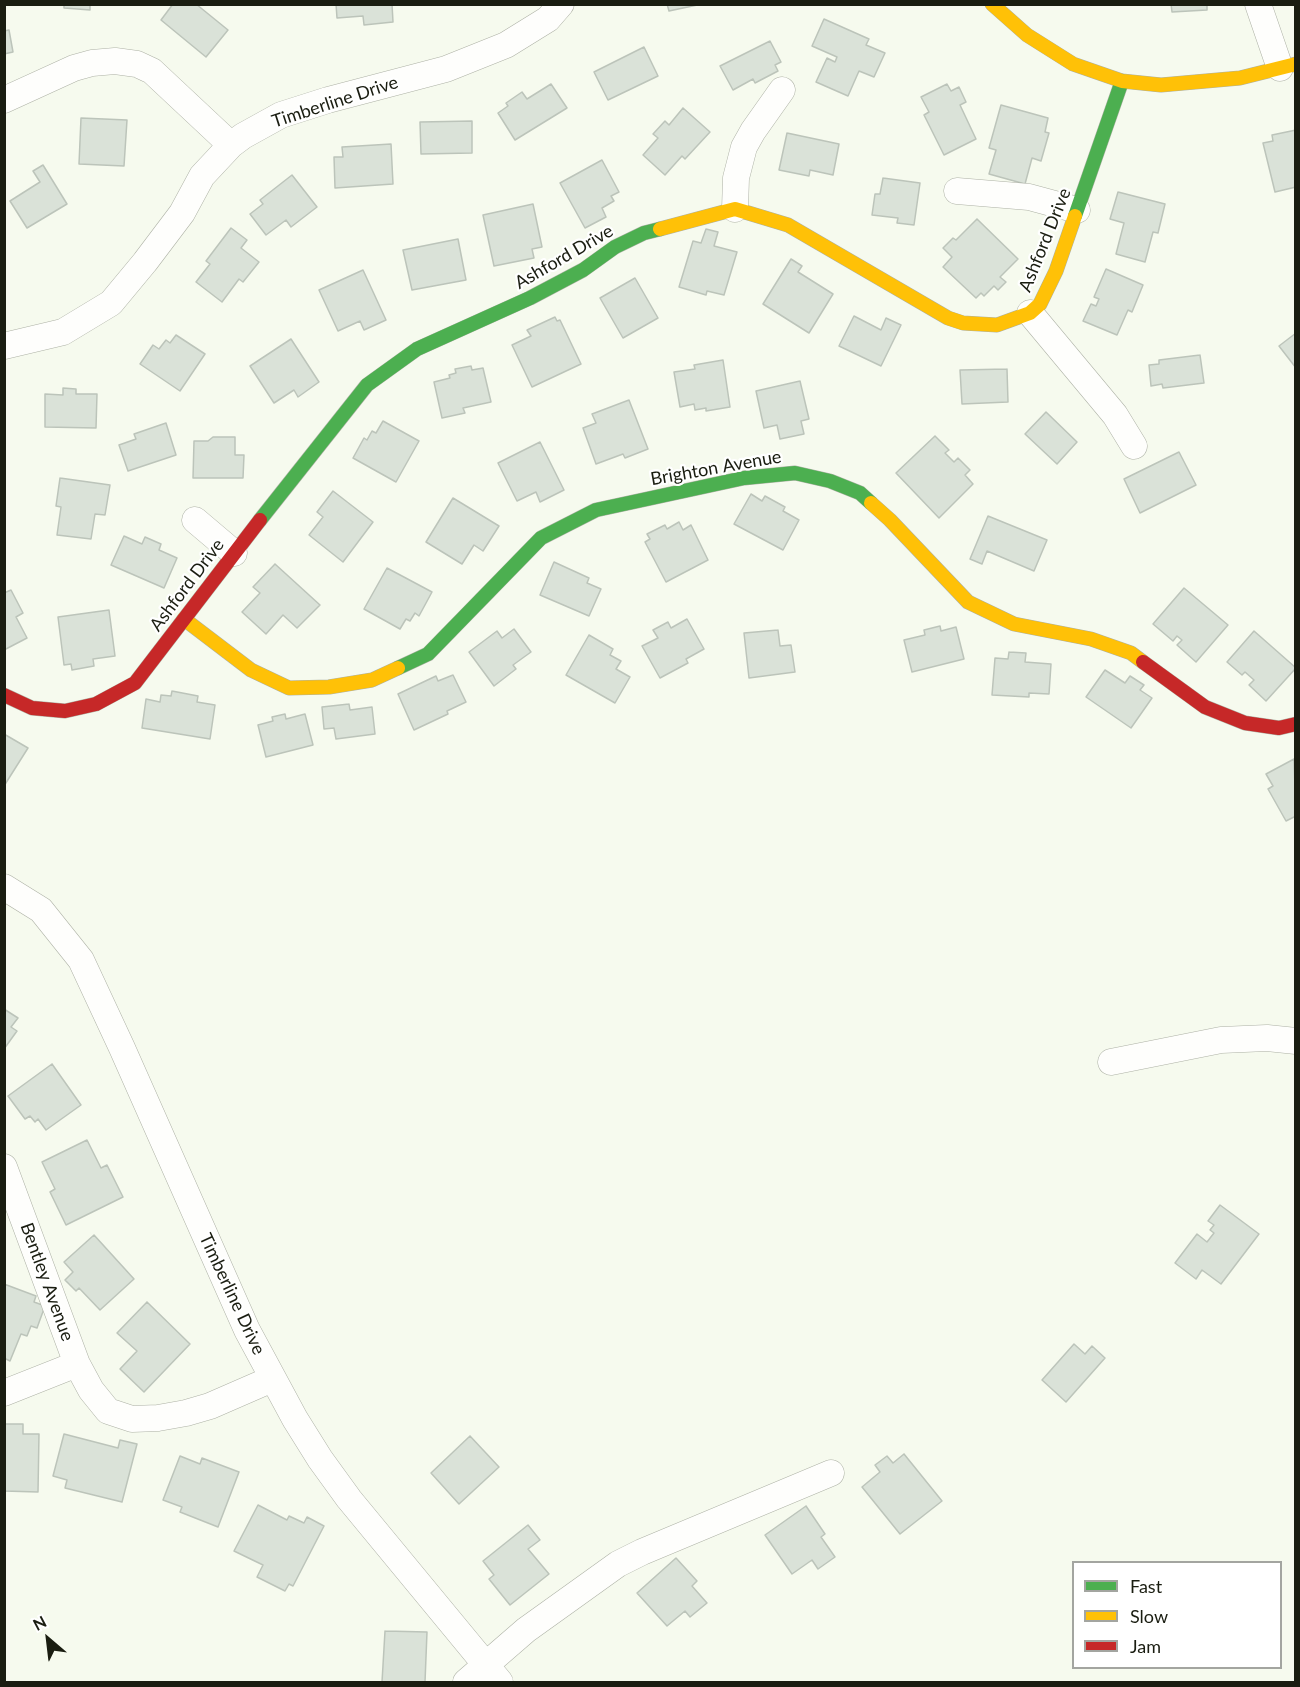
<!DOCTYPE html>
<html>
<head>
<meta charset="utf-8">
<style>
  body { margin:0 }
  #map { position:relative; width:1300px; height:1687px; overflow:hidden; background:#f6faee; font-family:Lato,sans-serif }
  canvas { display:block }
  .frame { position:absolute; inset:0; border:6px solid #1a1d11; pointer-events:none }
  .legend { position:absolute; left:1072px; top:1561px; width:210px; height:108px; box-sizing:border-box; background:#fff; border:2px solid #a3a5a0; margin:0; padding:8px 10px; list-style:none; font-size:18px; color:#1a1d11 }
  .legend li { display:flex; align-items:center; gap:12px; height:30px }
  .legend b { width:30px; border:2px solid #a3a5a0 }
  .north { position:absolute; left:18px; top:1609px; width:60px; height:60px; -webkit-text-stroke:4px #fff; paint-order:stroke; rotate:332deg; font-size:16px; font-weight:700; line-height:24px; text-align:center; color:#1a1d11 }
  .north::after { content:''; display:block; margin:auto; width:21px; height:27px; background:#1a1d11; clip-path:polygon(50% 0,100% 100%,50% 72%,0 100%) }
</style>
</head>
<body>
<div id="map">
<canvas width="1300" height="1687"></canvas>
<div class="frame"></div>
<ul class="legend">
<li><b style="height:8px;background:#4caf50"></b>Fast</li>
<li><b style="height:8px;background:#ffc107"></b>Slow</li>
<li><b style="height:8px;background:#c62828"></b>Jam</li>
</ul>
<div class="north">N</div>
</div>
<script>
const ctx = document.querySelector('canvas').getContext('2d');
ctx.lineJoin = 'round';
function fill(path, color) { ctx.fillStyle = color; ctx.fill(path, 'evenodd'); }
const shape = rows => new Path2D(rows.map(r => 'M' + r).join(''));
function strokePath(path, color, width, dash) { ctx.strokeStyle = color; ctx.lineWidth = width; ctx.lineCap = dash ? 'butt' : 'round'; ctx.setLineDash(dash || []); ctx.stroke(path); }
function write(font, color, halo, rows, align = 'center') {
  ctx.font = font + ' Lato,sans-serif'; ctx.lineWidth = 4.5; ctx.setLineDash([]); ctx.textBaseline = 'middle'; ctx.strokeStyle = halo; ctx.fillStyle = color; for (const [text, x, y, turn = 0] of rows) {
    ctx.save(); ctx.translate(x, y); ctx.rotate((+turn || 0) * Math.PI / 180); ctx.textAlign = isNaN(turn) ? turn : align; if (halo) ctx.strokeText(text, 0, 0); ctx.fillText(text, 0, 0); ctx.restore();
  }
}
const building = shape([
  [64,4,90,4,90,10,64,8,64,4],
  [173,4,196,4,228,30,206,57,161,20,173,4],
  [336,4,392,4,393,22,364,25,363,16,337,18,336,4],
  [667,4,702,4,669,11,667,4],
  [1171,4,1207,4,1207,10,1172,12,1171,4],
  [824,19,869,39,866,45,885,53,874,77,859,71,848,96,816,82,827,58,835,62,837,57,812,46,824,19],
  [9,30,13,52,4,54,4,31,9,30],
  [770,41,781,62,775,65,778,71,755,83,753,79,733,90,720,66,770,41],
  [644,47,658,76,608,100,594,72,644,47],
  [551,84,567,108,515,140,498,113,508,106,506,103,522,92,527,99,551,84],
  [947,84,951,91,959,87,966,102,960,105,976,139,944,155,924,115,929,112,921,97,947,84],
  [1001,105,1048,118,1045,132,1049,133,1041,161,1032,158,1025,184,989,174,996,150,989,148,1001,105],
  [683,108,710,132,685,159,682,156,665,175,643,155,658,138,653,134,665,121,669,125,683,108],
  [81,118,127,120,124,166,79,164,81,118],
  [472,121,472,153,421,154,420,122,472,121],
  [1296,130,1296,187,1275,192,1263,143,1273,141,1272,135,1296,130],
  [787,133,839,144,833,175,810,170,809,176,779,170,787,133],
  [391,144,393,184,335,188,334,157,343,157,342,147,391,144],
  [602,160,619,192,611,196,614,201,602,208,606,217,585,228,560,183,602,160],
  [43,165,67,204,27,228,10,201,40,182,33,171,43,165],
  [292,175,317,207,291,227,286,220,266,235,250,214,263,204,260,200,292,175],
  [883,178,920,183,914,225,897,223,898,218,872,215,875,194,880,194,883,178],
  [1118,192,1165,204,1158,233,1153,232,1145,262,1116,254,1124,223,1110,219,1118,192],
  [533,204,542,247,532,249,534,258,494,266,483,215,533,204],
  [977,219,1018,259,1000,277,1006,282,998,290,994,286,984,296,981,293,976,298,943,267,952,257,943,248,953,238,956,240,977,219],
  [231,228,247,240,241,248,259,262,243,282,239,279,222,302,196,282,210,264,206,261,231,228],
  [706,229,718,232,714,246,737,252,724,295,707,291,706,295,679,287,693,241,701,243,706,229],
  [458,239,466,280,412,290,403,250,458,239],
  [791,259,802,266,798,272,833,294,809,333,763,304,791,259],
  [1106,269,1143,285,1132,312,1128,310,1117,335,1083,321,1091,304,1096,306,1099,299,1094,297,1106,269],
  [363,270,386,320,364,330,360,321,338,331,319,290,363,270],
  [635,278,658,318,623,338,600,298,635,278],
  [854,316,881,330,886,318,901,325,881,366,839,346,854,316],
  [555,317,557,321,560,320,581,364,532,387,512,345,531,336,527,330,555,317],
  [1296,333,1296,368,1279,346,1296,333],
  [176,335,205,354,180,391,140,364,153,345,159,349,166,340,170,343,176,335],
  [291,339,319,382,298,397,294,390,274,403,250,366,291,339],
  [1200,355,1204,383,1163,388,1162,384,1151,386,1149,365,1159,364,1159,360,1200,355],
  [723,360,730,407,706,411,706,408,695,410,694,404,680,407,674,372,695,369,694,365,723,360],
  [471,366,472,370,483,368,491,402,463,408,465,413,442,418,434,382,450,378,449,375,456,373,455,369,471,366],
  [1007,369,1008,402,962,404,960,370,1007,369],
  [800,381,809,419,801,421,804,434,780,439,777,425,764,428,756,391,800,381],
  [63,388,76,389,76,394,97,394,96,428,45,427,45,394,63,395,63,388],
  [629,400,648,449,625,458,623,454,596,464,583,428,596,423,592,414,629,400],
  [1046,412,1077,442,1057,464,1025,434,1046,412],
  [383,421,419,441,396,482,353,458,364,438,367,440,372,431,376,433,383,421],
  [166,423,176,455,128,471,119,445,136,439,134,434,166,423],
  [935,436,949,450,945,453,954,462,958,458,970,470,965,475,973,484,939,518,896,473,935,436],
  [213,437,235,437,235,455,244,455,243,478,193,478,194,441,208,441,213,437],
  [540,442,564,490,540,502,536,492,517,501,498,463,540,442],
  [1179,452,1196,485,1140,513,1124,479,1179,452],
  [60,478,110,485,105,515,95,514,91,539,57,535,61,507,56,506,60,478],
  [333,491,373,522,343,562,309,535,323,517,317,512,333,491],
  [751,494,762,501,765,496,785,507,783,511,799,520,783,550,734,524,751,494],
  [453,498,499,526,483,551,474,545,462,564,426,542,453,498],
  [988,516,1047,540,1034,571,987,551,982,564,970,559,988,516],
  [679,522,683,530,691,525,708,560,666,582,645,542,650,539,647,534,665,525,667,529,679,522],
  [124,536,142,544,145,537,161,544,159,550,177,558,164,588,111,565,124,536],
  [554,562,589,578,587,583,601,589,589,616,540,595,554,562],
  [275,564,320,605,297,628,283,615,266,634,242,612,260,593,253,587,275,564],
  [387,568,432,592,419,616,415,613,410,621,406,619,400,629,364,609,387,568],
  [1184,588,1228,625,1196,662,1177,645,1182,640,1177,636,1173,641,1153,624,1184,588],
  [11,590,23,613,16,617,27,638,4,650,4,593,11,590],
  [109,610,115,656,93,659,94,666,72,670,71,664,64,665,58,617,109,610],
  [687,619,704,649,686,659,688,663,660,678,642,646,658,638,653,630,668,622,671,628,687,619],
  [940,626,941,631,956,627,964,659,912,672,904,640,925,635,924,630,940,626],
  [514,629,531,652,513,665,516,669,494,686,469,652,497,631,502,638,514,629],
  [778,630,780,646,791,645,795,672,749,678,744,633,778,630],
  [1254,631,1296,668,1266,701,1249,685,1254,680,1245,672,1242,675,1227,662,1254,631],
  [589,635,613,649,610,655,621,661,616,669,630,677,615,703,566,675,589,635],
  [1009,652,1026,653,1025,662,1051,664,1049,694,1029,693,1029,697,992,695,995,658,1008,659,1009,652],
  [1105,670,1125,683,1130,676,1144,685,1140,690,1152,698,1131,728,1086,697,1105,670],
  [453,675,466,702,447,711,448,714,414,730,398,694,436,676,438,681,453,675],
  [172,691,198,696,197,702,215,705,210,739,142,728,146,699,160,702,161,695,171,696,172,691],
  [349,704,350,710,372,707,375,734,336,739,334,728,324,729,322,707,349,704],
  [285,714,286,719,305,714,313,745,266,757,258,725,273,721,272,717,285,714],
  [4,734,28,748,4,786,4,734],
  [1294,759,1296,816,1286,821,1268,789,1273,786,1266,774,1294,759],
  [4,1009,18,1018,11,1027,17,1031,4,1049,4,1009],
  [52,1064,81,1105,46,1130,38,1119,35,1122,30,1116,25,1119,8,1096,52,1064],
  [87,1140,101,1168,107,1165,123,1197,66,1225,50,1192,55,1189,42,1162,87,1140],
  [1220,1205,1259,1234,1221,1284,1202,1270,1196,1279,1175,1263,1197,1234,1207,1242,1214,1233,1210,1230,1214,1225,1208,1221,1220,1205],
  [94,1235,134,1279,100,1310,79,1288,76,1291,65,1280,73,1272,64,1262,94,1235],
  [4,1284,36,1296,34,1302,45,1306,37,1328,31,1326,27,1336,21,1334,10,1361,4,1358,4,1284],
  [147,1302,190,1344,144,1392,120,1369,137,1351,117,1333,147,1302],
  [1074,1344,1085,1354,1092,1346,1105,1358,1066,1402,1042,1380,1074,1344],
  [4,1424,23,1424,23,1434,39,1434,38,1492,4,1491,4,1424],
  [64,1434,118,1448,120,1440,137,1444,122,1502,65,1488,67,1480,53,1476,64,1434],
  [470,1436,499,1467,459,1504,431,1473,470,1436],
  [904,1454,942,1501,900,1534,862,1487,880,1472,875,1465,887,1456,893,1463,904,1454],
  [180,1456,200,1464,202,1458,239,1472,218,1527,180,1512,182,1507,163,1500,180,1456],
  [258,1505,287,1520,289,1516,304,1523,307,1517,324,1526,293,1586,289,1584,285,1591,257,1577,263,1565,234,1551,258,1505],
  [806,1506,825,1534,821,1537,835,1557,818,1569,812,1560,792,1574,765,1535,806,1506],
  [528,1525,540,1540,528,1549,549,1574,510,1605,489,1579,494,1575,483,1561,528,1525],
  [676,1558,697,1581,692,1586,707,1603,690,1617,685,1611,667,1626,637,1593,676,1558],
  [385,1631,427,1632,425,1682,382,1682,385,1631]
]);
fill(building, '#dae2d8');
strokePath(building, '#bcc4ba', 1.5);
const street = shape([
  [1258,4,1280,68],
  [4,100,74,68,92,63,115,61,137,64,152,71,231,145],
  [957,191,1029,197,1077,210],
  [735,209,736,178,744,147,753,131,782,90],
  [1030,313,1115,415,1134,446],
  [4,346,63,332,111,303,145,262,182,213,202,176,231,145,243,136,281,115,328,100,446,69,506,45,548,19,561,4],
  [195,520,234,553],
  [4,887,41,910,81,960,122,1048,247,1330,295,1419,320,1459,349,1499,500,1682],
  [1111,1062,1221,1040,1267,1038,1296,1041],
  [4,1167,77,1364,91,1390,108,1411,132,1419,158,1418,186,1413,210,1406,272,1379],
  [4,1393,77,1364],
  [466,1682,526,1630,618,1564,642,1552,831,1473]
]);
const fast = shape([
  [1075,216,1122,81],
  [260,520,367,385,417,349,530,298,583,270,615,247,644,233,660,229],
  [398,668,428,654,541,538,596,510,744,478,795,473,830,481,860,493,871,503]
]);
const slow = shape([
  [992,4,1027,35,1073,64,1122,81,1161,85,1240,78,1296,64],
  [660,229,735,209,788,225,948,318,963,323,997,325,1030,313,1040,304,1056,271,1075,216],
  [871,503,890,520,968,602,1014,624,1091,639,1131,653,1143,662],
  [184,619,251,670,289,688,329,687,372,680,398,668]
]);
const jam = shape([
  [1143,662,1205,707,1245,723,1279,728,1296,724],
  [4,695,32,708,65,711,96,704,135,683,260,520]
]);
strokePath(street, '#adb1a5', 27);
strokePath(fast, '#adb1a5', 15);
strokePath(slow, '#adb1a5', 15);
strokePath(jam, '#adb1a5', 15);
strokePath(street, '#fefefc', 26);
strokePath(fast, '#4caf50', 14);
strokePath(slow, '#ffc107', 14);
strokePath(jam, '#c62828', 14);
write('18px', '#1a1d11', '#fff', [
  ["Timberline Drive",335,102,-18],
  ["Ashford Drive",1045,240,-68],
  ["Ashford Drive",564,257,-30],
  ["Brighton Avenue",716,468,-10],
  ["Ashford Drive",187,585,-53],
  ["Bentley Avenue",47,1282,70],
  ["Timberline Drive",232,1294,65]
]);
</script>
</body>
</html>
